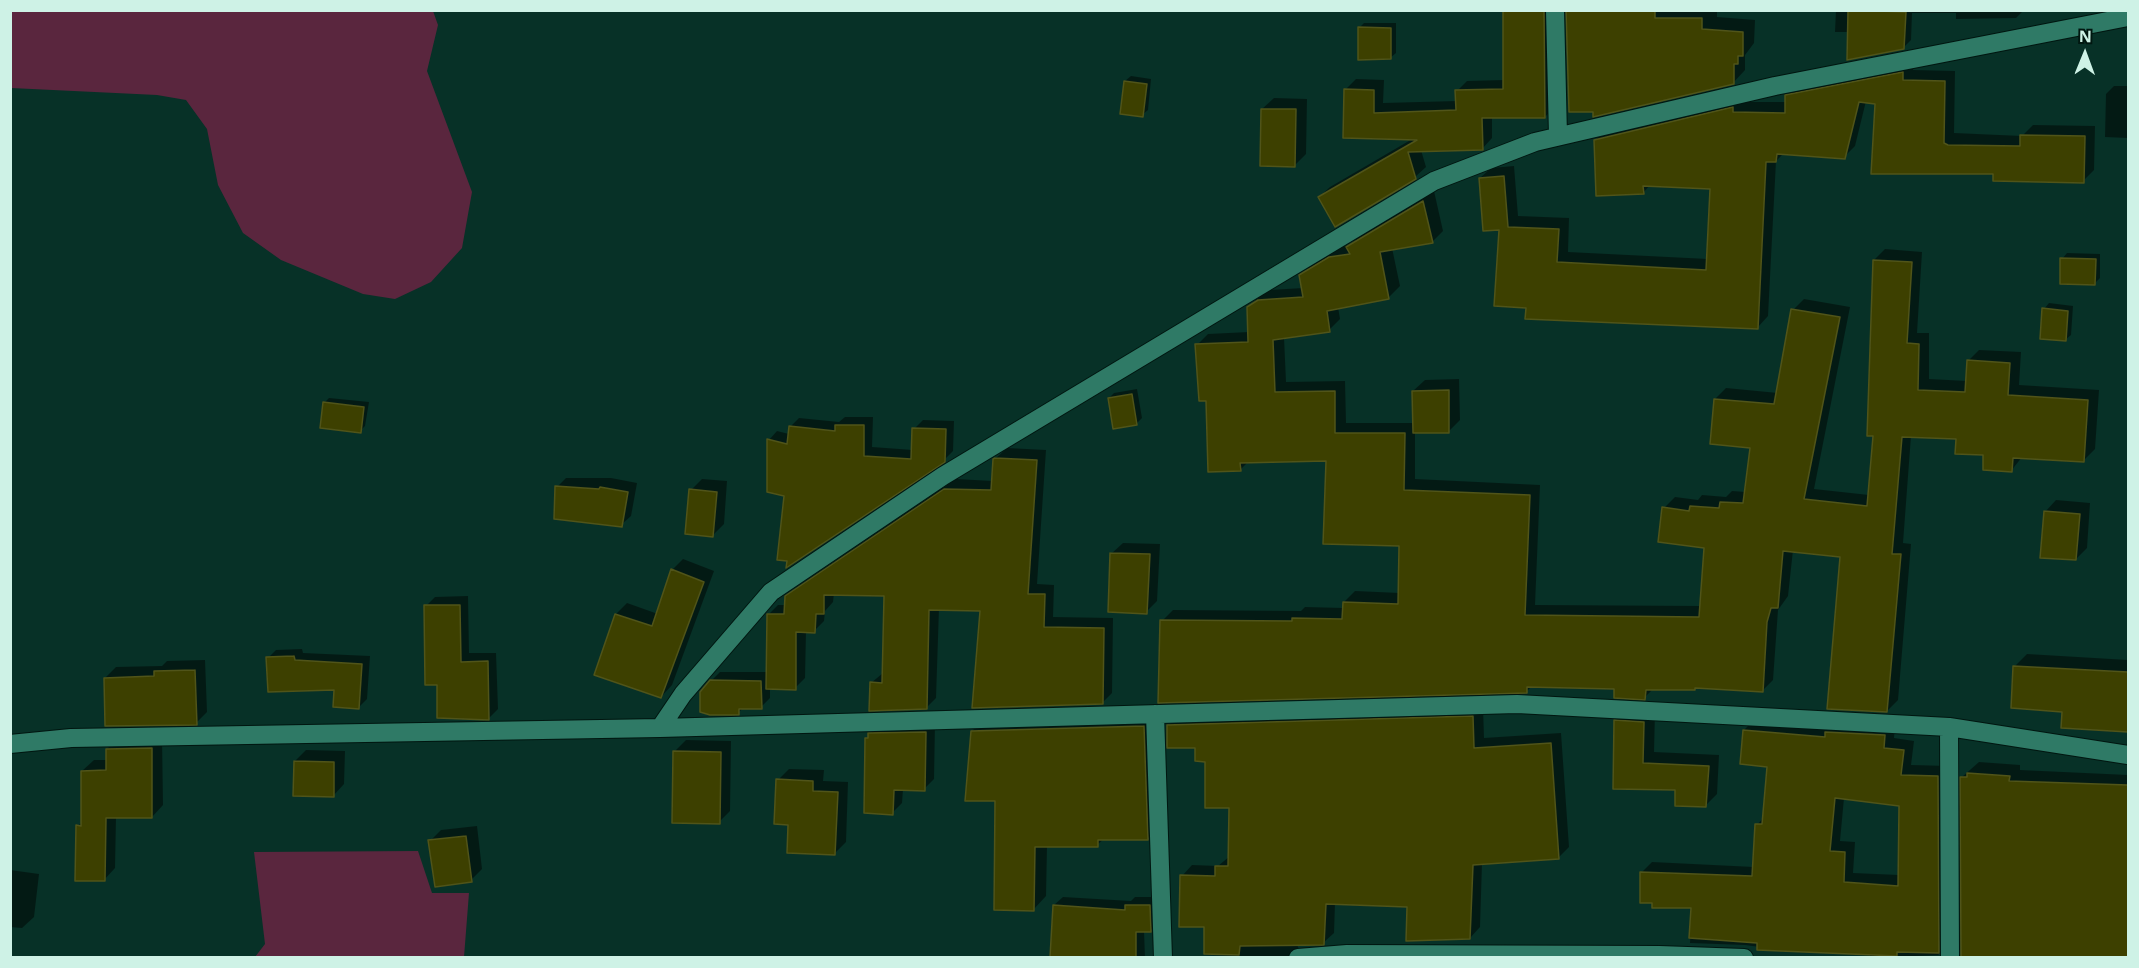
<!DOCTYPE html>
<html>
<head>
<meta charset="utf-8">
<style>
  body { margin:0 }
  #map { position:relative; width:2139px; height:968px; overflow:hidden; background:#073127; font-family:"Noto Sans",sans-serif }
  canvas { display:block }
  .frame { position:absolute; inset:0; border:12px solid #cef2e6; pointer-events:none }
  .north { position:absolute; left:2055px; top:24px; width:60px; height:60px; -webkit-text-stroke:4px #001710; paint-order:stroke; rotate:1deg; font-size:16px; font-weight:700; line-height:24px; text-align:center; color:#cef2e6 }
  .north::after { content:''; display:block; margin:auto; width:21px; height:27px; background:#cef2e6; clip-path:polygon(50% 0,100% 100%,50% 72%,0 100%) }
</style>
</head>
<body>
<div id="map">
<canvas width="2139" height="968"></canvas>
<div class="frame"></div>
<div class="north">N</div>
</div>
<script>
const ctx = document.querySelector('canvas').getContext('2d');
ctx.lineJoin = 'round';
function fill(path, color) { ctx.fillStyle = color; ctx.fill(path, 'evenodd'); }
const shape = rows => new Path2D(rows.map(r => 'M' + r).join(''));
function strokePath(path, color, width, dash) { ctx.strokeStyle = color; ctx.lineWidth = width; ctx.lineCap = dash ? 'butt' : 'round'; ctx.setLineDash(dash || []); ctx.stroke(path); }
fill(shape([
  [10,11,433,11,438,25,427,71,472,192,462,248,431,282,395,299,363,294,281,260,243,233,218,185,207,129,186,100,157,95,11,88],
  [418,851,432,893,469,893,464,957,255,957,265,944,254,852]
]), '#5a263e');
fill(shape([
  [1505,10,1554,10,1555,106,1545,117,1492,116,1492,138,1482,149,1421,150,1426,167,1415,177,1319,197,1330,187,1414,138,1344,137,1345,90,1356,79,1384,80,1383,103,1457,101,1457,91,1467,81,1504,80],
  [1567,10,1717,10,1717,17,1755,20,1754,43,1745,55,1745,70,1733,83],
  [1836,10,2024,10,2016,18,1956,19,1956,13,1912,13,1911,40,1903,48,1849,32,1835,32],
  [1364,23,1396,23,1396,53,1390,58,1359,28],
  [1913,63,1913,70,1955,71,1954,133,2022,136,2033,125,2095,126,2094,170,2083,181,1995,173,1876,103,1866,101,1855,146,1844,157,1784,153,1776,161,1768,316,1758,327,1527,307,1480,178,1491,168,1514,166,1518,216,1569,218,1568,252,1708,259,1712,188,1650,185,1643,193,1595,140,1606,129,1743,102,1787,102,1787,96,1798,85],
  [1131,76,1151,79,1148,110,1142,115,1125,81],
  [2114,86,2128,86,2128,138,2105,137,2106,94],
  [1274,98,1307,99,1306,154,1295,165,1262,109],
  [1434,191,1443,231,1432,242,1392,248,1400,286,1389,297,1338,307,1340,319,1329,330,1284,337,1286,382,1345,381,1346,423,1414,423,1413,391,1425,380,1459,379,1460,420,1449,431,1415,431,1415,479,1540,485,1535,605,1702,606,1706,546,1664,508,1675,497,1698,500,1702,495,1726,497,1732,491,1746,492,1752,447,1715,399,1726,388,1778,393,1793,310,1804,299,1850,307,1814,489,1869,495,1875,435,1874,260,1885,249,1922,252,1917,333,1929,333,1929,379,1967,381,1968,361,1979,350,2021,352,2019,385,2099,390,2095,449,2084,460,2022,457,2011,471,1957,437,1911,436,1903,543,1911,544,1898,700,1887,711,1842,556,1793,550,1788,596,1778,610,1773,680,1762,691,1697,686,1695,689,1654,688,1644,698,1616,687,1532,686,1526,692,1162,621,1173,610,1301,611,1305,607,1344,608,1344,602,1355,591,1400,593,1401,544,1327,459,1248,462,1240,470,1208,400,1197,345,1208,334,1249,332,1248,307,1260,296,1270,290,1303,288,1301,276,1312,264,1341,247,1350,245,1359,236],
  [2067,253,2100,254,2100,278,2095,283,2062,259],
  [2049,303,2073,306,2071,335,2065,340,2044,309],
  [1137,389,1142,418,1137,423,1109,398,1114,393],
  [329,398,369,402,365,426,360,431,324,403],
  [845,417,873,417,872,447,913,450,914,429,923,420,954,421,953,451,944,460,786,495,769,440,777,431,789,434,790,427,799,418,839,422],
  [1007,448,1046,450,1037,584,1054,585,1053,617,1113,618,1112,693,1102,703,982,609,939,608,936,698,926,708,871,683,883,673,885,595,834,593,833,602,825,611,824,621,814,631,806,631,805,678,795,688,770,688,770,698,761,707,744,707,738,713,711,681,720,672,768,672,768,615,778,605,786,605,786,597,797,587,956,479,993,481,994,460],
  [566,478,611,478,637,483,631,516,621,525,557,487],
  [702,479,727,481,724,524,713,535,691,490],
  [2056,500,2090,503,2087,548,2076,559,2045,512],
  [1123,543,1160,544,1157,601,1146,612,1111,554],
  [683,559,714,571,672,685,661,697,616,614,627,603,658,614,672,570],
  [468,596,469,653,496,653,498,709,489,718,438,683,426,606,435,597],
  [302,649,303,653,370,656,367,699,359,707,335,688,268,658,276,650],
  [2027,654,2128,660,2128,731,2063,727,2064,710,2015,666],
  [205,660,207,712,196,723,105,678,116,667,162,666,167,661],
  [1483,707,1484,738,1561,733,1569,847,1559,857,1482,863,1480,927,1470,938,1409,906,1335,903,1334,933,1323,943,1297,945,1304,958,1205,955,1206,926,1182,876,1192,865,1218,866,1230,856,1231,807,1207,760,1197,747,1168,726,1179,715],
  [1626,710,1655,711,1654,752,1719,755,1717,794,1705,806,1677,789,1614,788,1615,721],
  [1156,714,1160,826,1147,839,1105,838,1097,845,1047,846,1046,896,1034,909,972,731,985,718],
  [1754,720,1895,725,1894,738,1914,741,1911,765,1948,766,1948,945,1938,955,1870,958,1870,953,1789,951,1745,945,1690,943,1692,907,1642,872,1652,862,1754,867,1757,825,1764,817,1769,765,1744,730],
  [1844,798,1901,805,1899,875,1853,873,1855,842,1840,841],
  [935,723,934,779,924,789,903,789,902,803,892,813,867,739,879,724],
  [162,737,163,805,152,817,116,817,115,868,104,880,78,826,82,822,82,771,94,760,107,760,107,749,118,738],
  [686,740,731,741,730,811,719,822,674,752],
  [306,750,345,751,344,784,333,796,295,761],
  [1979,762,2020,765,2020,770,2128,775,2128,958,1997,958,1988,850,1962,777],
  [789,769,824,770,823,781,848,782,846,842,835,853,790,823,778,780],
  [477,826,482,869,471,880,430,841,441,830],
  [10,870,39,874,34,917,22,928,10,927],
  [1063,897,1131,901,1135,897,1158,897,1159,922,1150,931,1144,931,1145,958,1051,958,1054,905]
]), '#0007');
const building = shape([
  [1503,10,1544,10,1545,118,1482,118,1483,150,1408,152,1416,179,1335,227,1318,197,1417,140,1343,138,1344,89,1374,90,1374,113,1456,110,1455,90,1503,89,1503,10],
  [1566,10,1655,10,1655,18,1702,18,1702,29,1743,32,1743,56,1738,56,1738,64,1734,64,1734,84,1593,117,1593,112,1569,112,1566,10],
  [1848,10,1906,12,1904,49,1847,60,1848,10],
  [1358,27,1391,28,1391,59,1358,60,1358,27],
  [1903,72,1903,80,1945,81,1944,143,1948,145,2020,146,2020,135,2085,136,2084,183,1993,181,1993,174,1871,174,1875,104,1859,102,1845,159,1777,154,1776,162,1766,162,1758,329,1525,319,1526,308,1494,306,1499,230,1483,231,1479,178,1504,176,1508,227,1559,229,1557,262,1706,270,1710,189,1643,186,1644,194,1596,196,1594,140,1733,107,1733,112,1785,113,1785,95,1903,72],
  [1124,81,1147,84,1143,117,1120,114,1124,81],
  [1261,109,1296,109,1295,167,1260,166,1261,109],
  [1423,201,1433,243,1380,252,1389,299,1327,311,1330,332,1273,340,1275,392,1335,391,1335,433,1405,433,1404,490,1530,495,1525,615,1699,617,1704,548,1658,542,1662,507,1689,511,1690,506,1719,508,1720,502,1743,503,1750,448,1710,444,1714,399,1774,404,1791,309,1840,317,1804,499,1867,506,1873,436,1867,436,1873,260,1912,262,1907,343,1919,344,1918,390,1965,392,1967,360,2010,363,2008,395,2088,400,2084,462,2013,458,2012,472,1983,470,1983,455,1955,454,1956,439,1902,437,1892,554,1901,554,1887,712,1827,709,1840,557,1783,551,1778,608,1771,608,1767,622,1763,692,1695,688,1695,690,1646,690,1645,700,1614,698,1614,689,1527,687,1527,693,1158,703,1160,620,1292,621,1292,618,1342,619,1343,602,1398,604,1399,546,1323,544,1326,461,1240,463,1241,471,1208,472,1206,401,1199,401,1195,344,1248,342,1247,307,1258,300,1303,297,1299,275,1329,257,1350,254,1346,247,1423,201],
  [2060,258,2096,259,2095,285,2060,284,2060,258],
  [2042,308,2068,311,2066,341,2040,339,2042,308],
  [1449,390,1449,433,1413,433,1412,391,1449,390],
  [1132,394,1137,425,1113,429,1108,398,1132,394],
  [323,402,364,407,361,433,320,428,323,402],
  [835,425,864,425,864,456,911,459,912,428,946,429,945,462,786,568,787,561,777,560,784,496,767,492,767,439,787,444,789,426,835,431,835,425],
  [995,458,1037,460,1028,594,1045,594,1044,627,1104,628,1103,704,972,708,980,611,929,610,927,709,869,711,870,682,882,683,884,596,824,595,824,614,816,614,815,633,796,632,796,690,766,689,767,614,784,614,785,596,944,489,991,490,993,459,995,458],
  [555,486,599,489,600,487,628,492,622,527,554,519,555,486],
  [689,489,717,492,713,537,685,534,689,489],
  [2044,511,2080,514,2076,560,2040,558,2044,511],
  [1110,553,1150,554,1147,614,1108,612,1110,553],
  [671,569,704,582,661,698,594,675,615,614,652,626,671,569],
  [424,605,460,605,461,662,488,661,489,720,437,718,437,685,425,685,424,605],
  [294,656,295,660,362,664,359,709,333,707,334,690,268,692,266,657,294,656],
  [2013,666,2128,672,2128,732,2061,728,2062,712,2011,708,2013,666],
  [195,670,197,725,105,726,104,678,154,676,154,671,195,670],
  [710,680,761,681,762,709,739,709,739,715,710,715,700,712,700,692,710,680],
  [1473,716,1474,748,1551,743,1559,859,1473,865,1470,939,1406,941,1407,907,1326,904,1324,945,1240,946,1239,955,1204,954,1204,927,1179,927,1180,875,1215,876,1215,866,1228,866,1229,808,1205,808,1205,762,1195,761,1195,748,1167,748,1167,725,1473,716],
  [1614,720,1644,722,1643,763,1709,766,1706,807,1675,806,1675,790,1613,789,1614,720],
  [1144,726,1148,840,1098,840,1098,847,1035,847,1034,911,994,910,995,801,965,801,971,731,1144,726],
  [1743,730,1825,737,1825,732,1885,735,1884,748,1904,750,1901,775,1938,776,1939,953,1897,952,1897,956,1757,950,1757,943,1689,938,1691,908,1652,908,1652,903,1640,903,1640,872,1752,876,1755,824,1762,824,1767,767,1740,764,1743,730],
  [1835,798,1899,806,1898,886,1844,882,1845,852,1830,851,1835,798],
  [926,732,925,791,894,790,893,815,864,813,865,738,868,738,868,733,926,732],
  [152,748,152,818,106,818,105,881,75,881,76,825,81,826,81,771,106,770,106,749,152,748],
  [673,751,721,752,720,824,672,823,673,751],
  [294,761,334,762,334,797,293,796,294,761],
  [1967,773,2010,776,2009,781,2128,785,2128,957,1961,957,1960,777,1967,777,1967,773],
  [776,779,813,781,813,791,838,792,835,855,787,853,788,825,774,824,776,779],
  [466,836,472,882,435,887,428,840,466,836],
  [1053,905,1125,910,1125,905,1150,905,1151,932,1136,932,1136,957,1050,957,1053,905]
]);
fill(building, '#3d4000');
strokePath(building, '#505419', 1.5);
const street = shape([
  [1555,10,1558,136],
  [1155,714,1163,958],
  [1949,727,1950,958],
  [660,728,683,694,771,592,943,476,1434,181,1535,142,1775,86,2128,17],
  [10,744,71,738,660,728,1517,704,1949,727,2128,755],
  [1298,958,1347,954,1659,955,1744,958]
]);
strokePath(street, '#011610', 20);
strokePath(street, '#2f7a66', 18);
</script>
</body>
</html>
